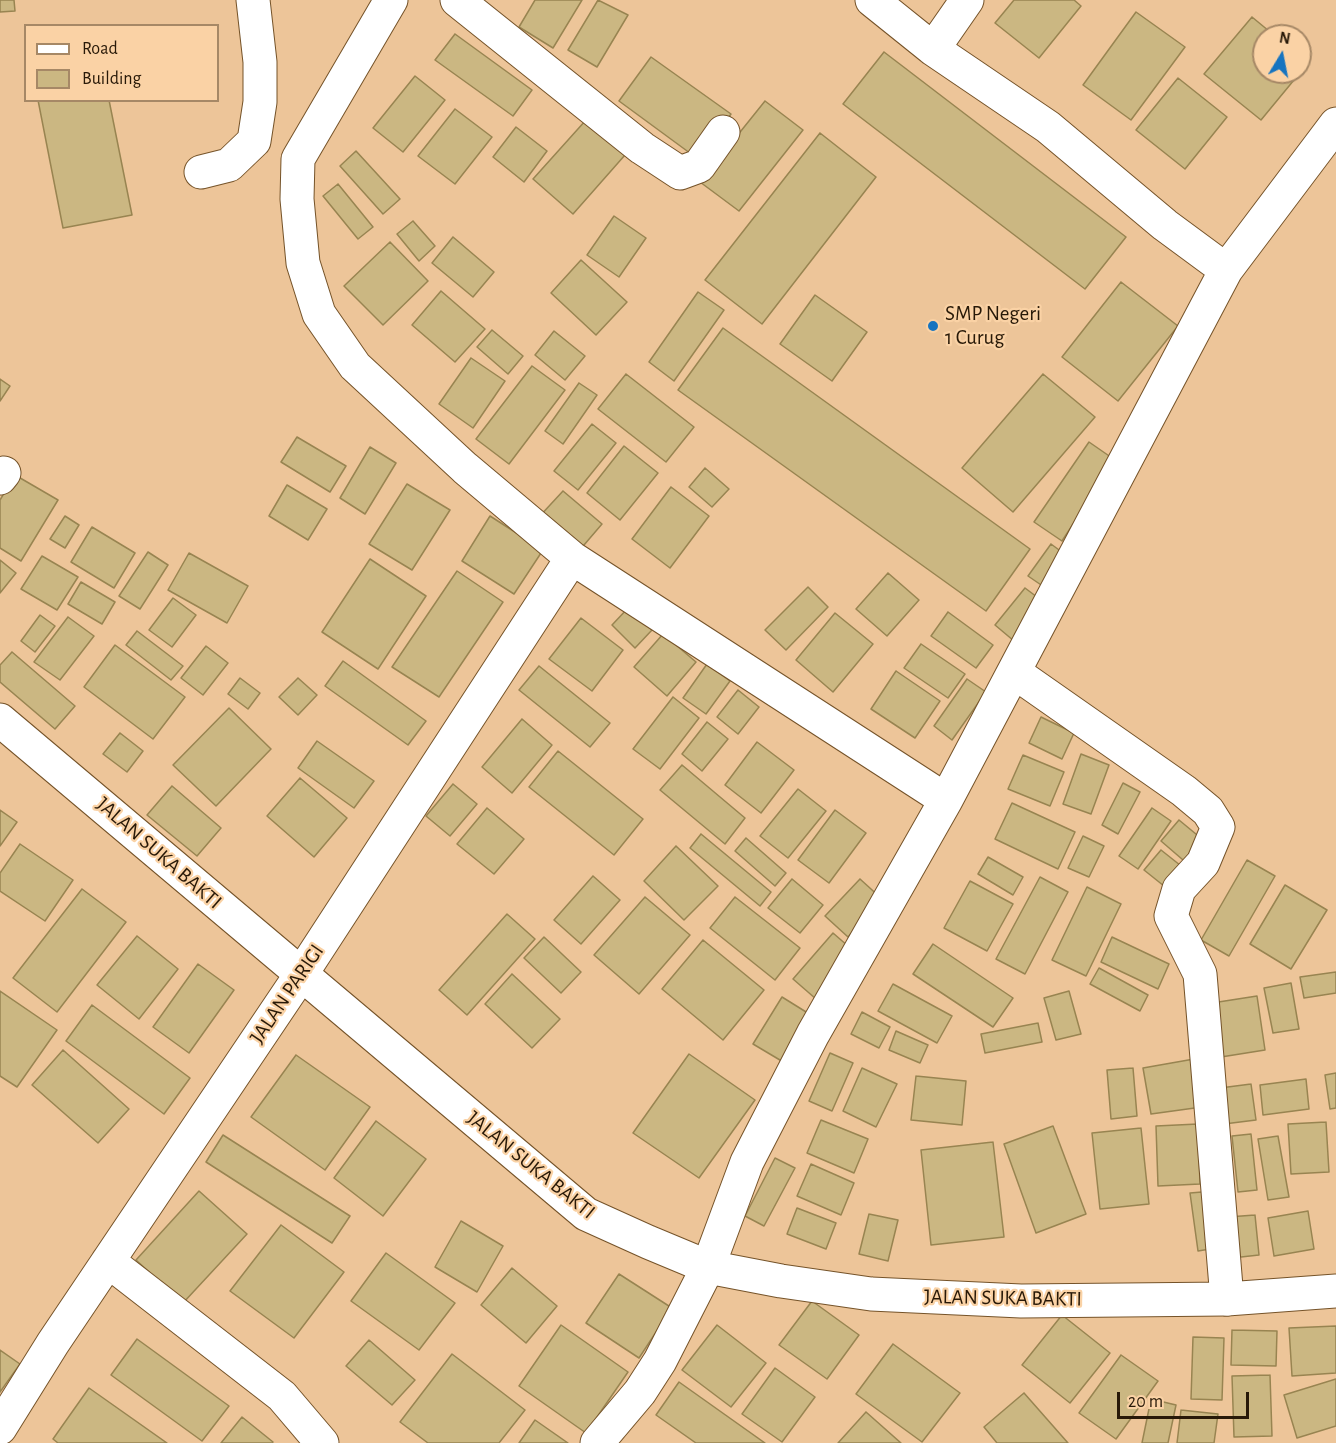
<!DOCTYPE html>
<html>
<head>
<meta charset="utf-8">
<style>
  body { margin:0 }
  #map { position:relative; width:1336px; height:1443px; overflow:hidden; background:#edc599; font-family:"Alegreya Sans",sans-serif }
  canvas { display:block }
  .legend { position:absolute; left:24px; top:24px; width:195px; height:78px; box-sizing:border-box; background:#fad2a5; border:2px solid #a68866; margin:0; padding:8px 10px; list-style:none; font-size:18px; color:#281908 }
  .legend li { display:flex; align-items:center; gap:12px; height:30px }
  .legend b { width:30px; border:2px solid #a68866 }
  .north { position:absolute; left:1252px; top:24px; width:60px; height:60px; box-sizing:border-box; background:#fad2a5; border:2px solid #a68866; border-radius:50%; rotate:10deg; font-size:16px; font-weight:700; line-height:24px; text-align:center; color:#281908 }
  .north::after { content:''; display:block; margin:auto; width:21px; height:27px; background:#1674c0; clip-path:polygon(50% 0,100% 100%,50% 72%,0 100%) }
  .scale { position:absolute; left:1117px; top:1392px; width:132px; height:27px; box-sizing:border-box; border:3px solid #281908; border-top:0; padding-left:8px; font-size:18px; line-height:21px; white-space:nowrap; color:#281908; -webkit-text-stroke:4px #fad2a5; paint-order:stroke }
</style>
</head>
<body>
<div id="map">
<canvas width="1336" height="1443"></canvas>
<ul class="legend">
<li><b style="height:8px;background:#fff"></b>Road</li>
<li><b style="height:16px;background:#cbb782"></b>Building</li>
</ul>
<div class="north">N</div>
<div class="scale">20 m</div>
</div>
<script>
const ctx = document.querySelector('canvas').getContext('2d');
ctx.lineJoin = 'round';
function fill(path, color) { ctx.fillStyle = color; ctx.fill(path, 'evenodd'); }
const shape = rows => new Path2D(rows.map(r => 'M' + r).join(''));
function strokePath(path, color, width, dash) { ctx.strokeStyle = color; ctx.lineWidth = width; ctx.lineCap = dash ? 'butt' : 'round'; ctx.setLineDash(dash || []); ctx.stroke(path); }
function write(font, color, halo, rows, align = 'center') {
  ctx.font = font + ' "Alegreya Sans",sans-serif'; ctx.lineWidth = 4.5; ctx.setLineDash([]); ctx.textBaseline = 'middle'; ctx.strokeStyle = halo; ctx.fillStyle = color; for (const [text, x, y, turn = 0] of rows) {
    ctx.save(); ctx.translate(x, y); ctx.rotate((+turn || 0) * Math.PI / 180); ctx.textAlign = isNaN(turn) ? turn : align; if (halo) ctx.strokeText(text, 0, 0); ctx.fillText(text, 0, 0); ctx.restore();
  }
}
const building = shape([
  [0,0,14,0,15,11,0,12,0,0],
  [535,0,582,0,553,48,519,27,535,0],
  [598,0,628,15,597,67,568,50,598,0],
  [1014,0,1074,0,1081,6,1039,58,995,23,1014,0],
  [1136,12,1185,47,1131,120,1083,85,1136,12],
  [1252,17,1275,36,1264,36,1264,72,1300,72,1300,56,1308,63,1261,120,1204,74,1252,17],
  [455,34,532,90,513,116,435,60,455,34],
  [884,52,1126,237,1085,289,843,104,884,52],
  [651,57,731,114,698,159,619,101,651,57],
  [415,76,445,100,403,152,373,128,415,76],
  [1178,78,1227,117,1185,169,1136,130,1178,78],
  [38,100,109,100,132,215,63,228,38,100],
  [765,101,803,130,739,211,700,182,765,101],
  [455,109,492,137,455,184,418,156,455,109],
  [586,120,625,155,573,214,533,179,586,120],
  [516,127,547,151,524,182,493,157,516,127],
  [820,133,876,177,762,324,705,280,820,133],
  [356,151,400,199,383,214,340,166,356,151],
  [338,184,373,227,358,239,323,196,338,184],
  [614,216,646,238,619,277,587,255,614,216],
  [413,221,435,246,419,261,397,234,413,221],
  [453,237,494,272,473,297,432,263,453,237],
  [390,242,428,281,383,325,344,286,390,242],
  [581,260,627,302,596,335,551,293,581,260],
  [1121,282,1178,326,1118,401,1062,357,1121,282],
  [441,291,485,329,455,362,412,325,441,291],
  [698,292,724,310,674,381,649,362,698,292],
  [815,295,867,332,832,381,780,344,815,295],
  [723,328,1030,549,986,611,678,390,723,328],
  [492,330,523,356,508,374,477,347,492,330],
  [554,331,585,356,565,380,535,355,554,331],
  [471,358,505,381,473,428,439,404,471,358],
  [532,366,565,390,509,464,476,439,532,366],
  [626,374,694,427,666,462,598,409,626,374],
  [1043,374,1095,417,1013,512,962,468,1043,374],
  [0,379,10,386,0,401,0,379],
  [579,383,597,395,563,444,545,431,579,383],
  [592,424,616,443,578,490,554,471,592,424],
  [297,437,346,466,330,492,281,462,297,437],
  [1089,442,1115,460,1062,541,1034,522,1089,442],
  [624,446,658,473,620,520,587,493,624,446],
  [370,447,396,463,365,514,340,498,370,447],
  [705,468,729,489,712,507,689,487,705,468],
  [15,475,58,500,21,561,0,548,0,500,15,475],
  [407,484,450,510,412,570,369,544,407,484],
  [287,485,327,509,308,540,269,516,287,485],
  [671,487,709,516,670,568,632,539,671,487],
  [563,491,602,524,578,552,538,518,563,491],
  [65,516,79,525,65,548,50,539,65,516],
  [490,516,543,550,514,594,462,561,490,516],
  [92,527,135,553,114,588,71,562,92,527],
  [1051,544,1070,558,1047,589,1028,576,1051,544],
  [148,552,168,565,140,609,119,596,148,552],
  [189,553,248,586,227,623,168,590,189,553],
  [42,556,78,577,57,610,21,589,42,556],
  [370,559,426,596,378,669,322,632,370,559],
  [0,560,16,573,0,593,0,560],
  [457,571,503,602,439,697,392,667,457,571],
  [888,573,919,600,887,636,856,609,888,573],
  [81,582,115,602,102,624,68,604,81,582],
  [808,587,828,607,786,650,765,630,808,587],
  [1025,588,1045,603,1014,641,995,625,1025,588],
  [173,598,196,615,172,647,149,630,173,598],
  [629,607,652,630,635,648,612,625,629,607],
  [948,612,993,645,976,668,931,636,948,612],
  [835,613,873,644,833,692,796,660,835,613],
  [40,615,55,626,35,652,21,641,40,615],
  [68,617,94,636,60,680,34,662,68,617],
  [581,618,623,650,592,691,549,659,581,618],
  [137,631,183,666,171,680,126,645,137,631],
  [663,634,696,662,667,696,634,667,663,634],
  [921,644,965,674,948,698,904,668,921,644],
  [115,645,185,697,153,739,84,687,115,645],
  [206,646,228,663,203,695,181,678,206,646],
  [12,652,75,706,55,729,0,682,0,665,12,652],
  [343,661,426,721,408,745,325,686,343,661],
  [707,664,730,681,706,714,683,698,707,664],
  [539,666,610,723,590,747,519,690,539,666],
  [896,671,940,701,915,738,871,709,896,671],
  [240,678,260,693,248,709,228,694,240,678],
  [298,678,317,695,298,715,279,697,298,678],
  [967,679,986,692,952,740,934,726,967,679],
  [738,690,759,707,738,734,717,717,738,690],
  [673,697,699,718,660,769,633,749,673,697],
  [229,708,271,749,216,806,173,765,229,708],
  [1041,717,1074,733,1062,759,1029,743,1041,717],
  [522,719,552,745,512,793,482,767,522,719],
  [707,722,728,739,702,771,682,754,707,722],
  [120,733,143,751,127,772,103,754,120,733],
  [317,741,374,781,354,808,298,768,317,741],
  [757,742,794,770,761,813,725,785,757,742],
  [558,751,643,819,614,855,529,787,558,751],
  [1081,754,1109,765,1091,814,1063,804,1081,754],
  [1023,755,1064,772,1050,806,1008,789,1023,755],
  [682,765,745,818,725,844,660,790,682,765],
  [300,778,347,818,314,857,267,816,300,778],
  [1123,783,1140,792,1118,834,1102,825,1123,783],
  [453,784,477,804,450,836,426,816,453,784],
  [172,786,221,828,197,856,147,815,172,786],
  [798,789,826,811,788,858,760,836,798,789],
  [1012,803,1075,832,1058,869,995,839,1012,803],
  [487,808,524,839,494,874,457,844,487,808],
  [1152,808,1171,821,1138,869,1119,856,1152,808],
  [0,810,17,822,0,846,0,810],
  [835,810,866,833,829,883,798,860,835,810],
  [1179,820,1208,844,1190,866,1161,841,1179,820],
  [701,834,771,892,760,906,690,848,701,834],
  [1083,836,1104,846,1089,877,1068,868,1083,836],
  [746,838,786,873,775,886,735,851,746,838],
  [20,844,73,880,45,921,0,891,0,873,20,844],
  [676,846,718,886,684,920,644,881,676,846],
  [1161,850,1190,873,1174,894,1144,870,1161,850],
  [988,857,1023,877,1013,895,978,874,988,857],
  [1247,860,1275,876,1229,956,1201,940,1247,860],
  [593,876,620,900,581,944,554,920,593,876],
  [1040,877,1068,892,1025,974,996,959,1040,877],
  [792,879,823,905,800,933,768,908,792,879],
  [860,879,882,899,848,937,825,916,860,879],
  [970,881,1013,904,987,951,944,928,970,881],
  [1285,885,1327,910,1291,969,1250,944,1285,885],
  [1087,887,1121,904,1086,976,1052,960,1087,887],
  [82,889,126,922,57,1012,13,978,82,889],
  [645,897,690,935,639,994,594,955,645,897],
  [735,897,800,948,775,980,710,928,735,897],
  [507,914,535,939,467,1015,439,990,507,914],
  [833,933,856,953,816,999,793,979,833,933],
  [137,936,178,969,139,1019,97,985,137,936],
  [544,937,581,972,561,993,524,958,544,937],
  [1112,937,1169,964,1158,989,1101,962,1112,937],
  [703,940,764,990,723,1040,662,989,703,940],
  [933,944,1013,998,993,1027,913,974,933,944],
  [198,964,234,990,189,1053,153,1027,198,964],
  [1099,968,1148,995,1140,1011,1090,984,1099,968],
  [1336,972,1336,993,1304,998,1300,977,1336,972],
  [512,974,560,1019,532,1048,485,1004,512,974],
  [1291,983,1299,1029,1273,1033,1264,988,1291,983],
  [893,984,952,1016,937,1043,878,1011,893,984],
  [0,991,57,1030,17,1087,0,1076,0,991],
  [1069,991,1081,1034,1056,1040,1044,998,1069,991],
  [1257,996,1265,1050,1221,1057,1212,1003,1257,996],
  [782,997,819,1020,790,1066,753,1044,782,997],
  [92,1005,190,1078,164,1114,66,1041,92,1005],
  [862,1012,890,1027,879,1048,851,1034,862,1012],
  [1038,1023,1042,1042,985,1053,981,1034,1038,1023],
  [896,1031,928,1045,920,1063,889,1050,896,1031],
  [63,1050,129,1109,98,1143,32,1085,63,1050],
  [830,1053,853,1063,832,1111,809,1101,830,1053],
  [689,1054,755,1100,699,1178,633,1133,689,1054],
  [296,1055,370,1107,325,1170,251,1117,296,1055],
  [1194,1059,1202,1107,1151,1114,1143,1068,1194,1059],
  [862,1068,897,1084,876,1127,843,1111,862,1068],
  [1133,1068,1137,1116,1111,1119,1107,1070,1133,1068],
  [1336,1073,1336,1108,1330,1109,1325,1075,1336,1073],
  [916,1076,966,1081,962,1125,911,1120,916,1076],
  [1306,1079,1309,1109,1263,1115,1260,1085,1306,1079],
  [1251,1084,1256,1120,1224,1124,1220,1088,1251,1084],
  [821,1120,868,1139,854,1173,807,1153,821,1120],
  [376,1121,426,1159,383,1216,334,1178,376,1121],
  [1326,1122,1329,1172,1291,1174,1288,1124,1326,1122],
  [1198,1124,1200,1184,1158,1186,1156,1126,1198,1124],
  [1053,1126,1086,1214,1036,1233,1004,1144,1053,1126],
  [1141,1128,1149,1204,1100,1209,1092,1133,1141,1128],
  [1251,1134,1257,1190,1238,1192,1232,1136,1251,1134],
  [223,1135,350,1216,332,1243,206,1162,223,1135],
  [1278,1136,1289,1197,1268,1200,1258,1139,1278,1136],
  [993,1142,1004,1237,931,1245,921,1150,993,1142],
  [775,1158,795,1168,764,1226,745,1216,775,1158],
  [811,1164,854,1183,841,1215,797,1196,811,1164],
  [199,1191,247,1234,183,1303,136,1260,199,1191],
  [1214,1191,1222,1247,1198,1251,1190,1193,1214,1191],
  [797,1208,836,1223,826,1249,787,1234,797,1208],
  [1308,1211,1314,1249,1274,1256,1268,1218,1308,1211],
  [869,1214,898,1220,888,1261,859,1254,869,1214],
  [1255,1215,1259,1255,1232,1258,1228,1217,1255,1215],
  [461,1221,503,1246,477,1292,435,1267,461,1221],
  [281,1225,344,1272,294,1338,230,1291,281,1225],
  [386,1253,455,1303,419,1350,351,1301,386,1253],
  [512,1268,557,1306,526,1343,481,1305,512,1268],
  [619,1274,672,1308,639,1358,586,1323,619,1274],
  [812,1301,859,1335,827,1379,779,1345,812,1301],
  [1062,1315,1110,1353,1070,1403,1022,1365,1062,1315],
  [561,1325,628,1372,586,1433,519,1386,561,1325],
  [717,1325,766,1363,731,1407,682,1370,717,1325],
  [1336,1326,1336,1373,1292,1376,1289,1328,1336,1326],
  [1232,1330,1277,1331,1276,1366,1231,1365,1232,1330],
  [1193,1337,1224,1338,1222,1400,1191,1399,1193,1337],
  [137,1339,229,1406,202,1441,111,1375,137,1339],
  [369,1340,415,1380,392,1405,346,1366,369,1340],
  [893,1344,960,1393,922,1442,856,1394,893,1344],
  [0,1350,20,1364,0,1392,0,1350],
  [452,1354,525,1410,499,1443,428,1443,400,1422,452,1354],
  [1121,1355,1158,1381,1116,1439,1079,1413,1121,1355],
  [775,1368,815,1397,782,1442,742,1414,775,1368],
  [1270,1375,1272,1436,1234,1437,1232,1376,1270,1375],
  [1336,1379,1336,1426,1297,1438,1284,1395,1336,1379],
  [679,1382,765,1443,696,1443,656,1415,679,1382],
  [89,1388,167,1443,58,1443,53,1439,89,1388],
  [1024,1393,1068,1443,997,1443,984,1427,1024,1393],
  [1151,1399,1176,1405,1168,1443,1142,1443,1151,1399],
  [1181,1410,1218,1414,1214,1443,1177,1443,1181,1410],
  [866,1412,901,1443,838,1443,866,1412],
  [242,1417,273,1442,272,1443,221,1443,242,1417],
  [535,1420,568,1443,519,1443,535,1420]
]);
fill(building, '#cbb782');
strokePath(building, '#988451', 1.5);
const minor = shape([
  [391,0,298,159,297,199,303,263,319,314,355,366,465,468,572,558,946,800],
  [457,0,642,148,680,173,699,166,723,132],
  [872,0,933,49,1048,127,1165,225,1226,270,1336,124],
  [933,49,967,0],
  [201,172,229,165,254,141,260,102,260,62,253,0],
  [0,478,4,473],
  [1014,672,1184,791,1208,811,1218,827,1203,863,1179,889,1171,916,1200,974,1227,1299],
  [108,1261,282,1396,322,1443],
  [0,1428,53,1343,300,976,572,558],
  [597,1443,640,1392,660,1361,708,1267,747,1162,813,1034,946,800,1226,270]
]);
const major = shape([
  [0,720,586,1214,648,1242,708,1267,781,1281,871,1294,1021,1301,1227,1299,1336,1291]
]);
strokePath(minor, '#755329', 35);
strokePath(major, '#755329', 35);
strokePath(minor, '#fff', 33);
strokePath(major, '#fff', 33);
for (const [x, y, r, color] of [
  [933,326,6,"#1674c0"]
]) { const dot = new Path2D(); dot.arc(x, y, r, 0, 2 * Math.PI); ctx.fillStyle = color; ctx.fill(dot); strokePath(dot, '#fad2a5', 2); }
write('21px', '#281908', '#fad2a5', [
  ["SMP Negeri",945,314],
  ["1 Curug",945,338]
], 'left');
write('21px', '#281908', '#fad2a5', [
  ["JALAN SUKA BAKTI",159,853,41],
  ["JALAN PARIGI",287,994,-56],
  ["JALAN SUKA BAKTI",531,1165,39],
  ["JALAN SUKA BAKTI",1003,1298,1]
]);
</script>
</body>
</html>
